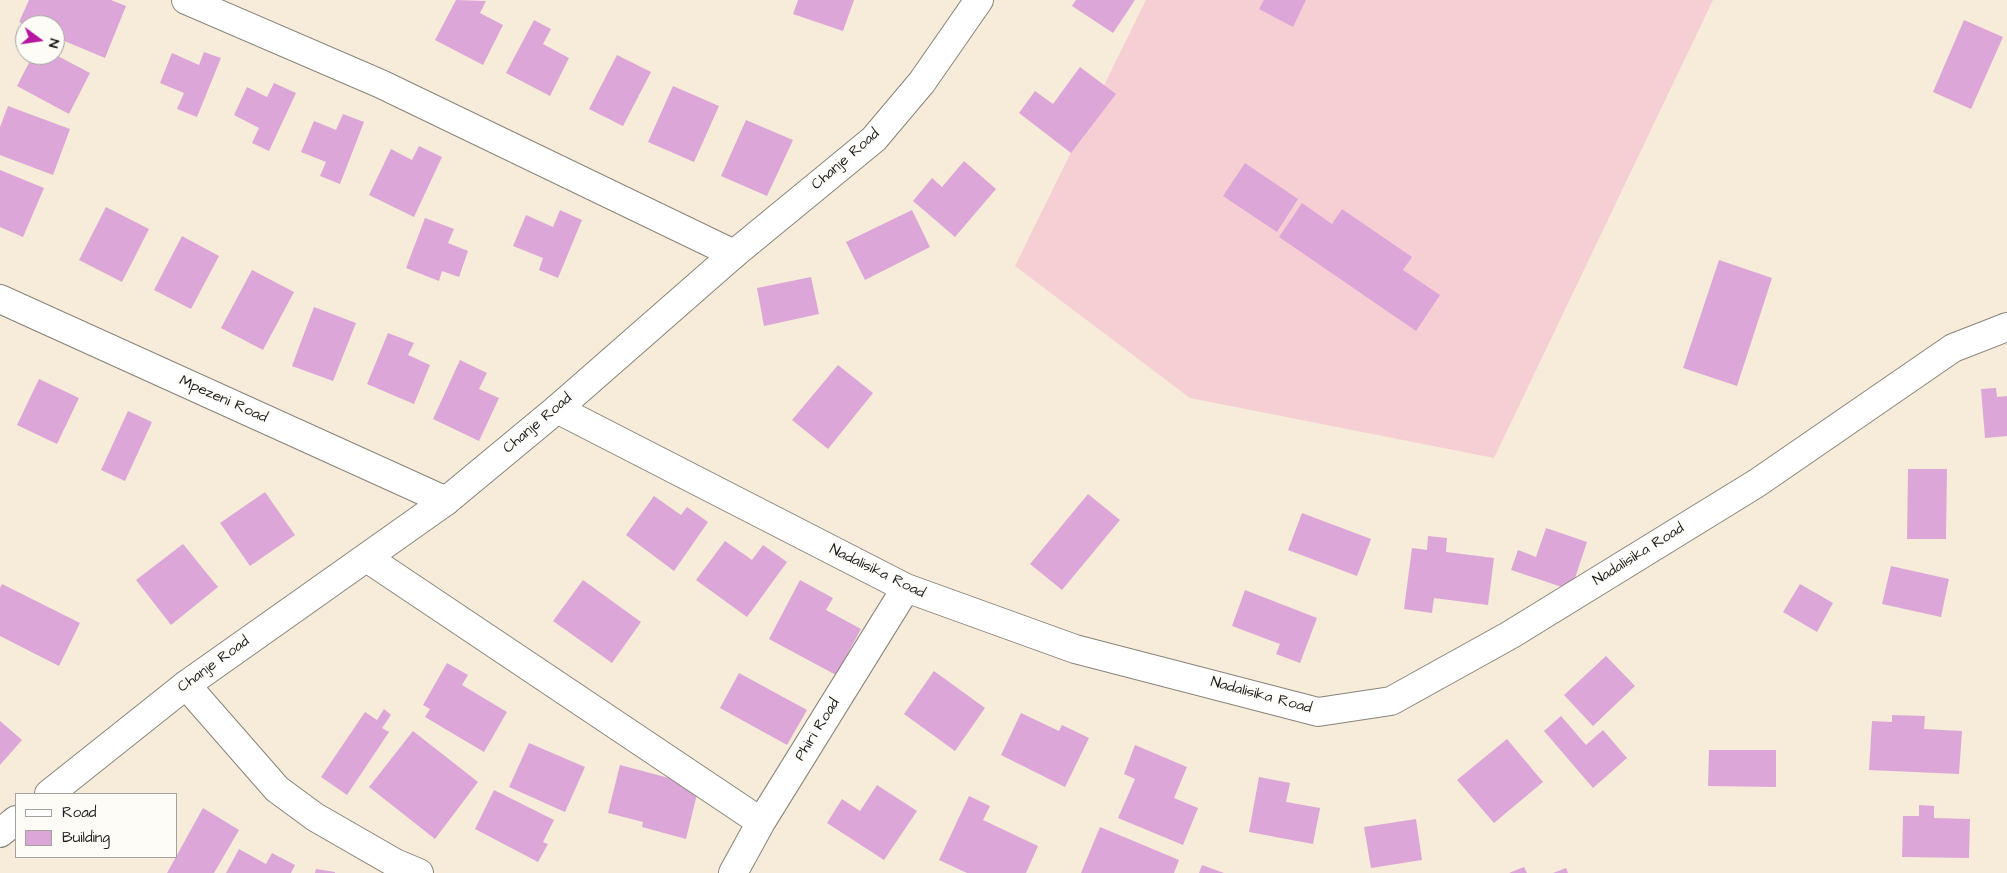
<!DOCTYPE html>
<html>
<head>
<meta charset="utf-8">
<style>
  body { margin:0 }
  #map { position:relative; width:2007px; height:873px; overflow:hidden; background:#f6ecd9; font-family:"Architects Daughter",sans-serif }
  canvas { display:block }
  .legend { position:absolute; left:15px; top:793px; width:162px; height:65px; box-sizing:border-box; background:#fdfcf7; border:1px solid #a3a29f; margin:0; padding:6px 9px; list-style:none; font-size:15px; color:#1c1c1c }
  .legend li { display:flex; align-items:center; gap:10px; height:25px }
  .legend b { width:25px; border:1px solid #a3a29f }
  .north { position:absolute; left:15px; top:15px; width:50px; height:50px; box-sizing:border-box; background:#fdfcf7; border:1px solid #a3a29f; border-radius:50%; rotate:104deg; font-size:14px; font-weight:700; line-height:20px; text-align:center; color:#1c1c1c }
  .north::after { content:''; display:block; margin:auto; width:18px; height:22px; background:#b5179e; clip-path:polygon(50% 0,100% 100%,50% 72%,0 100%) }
</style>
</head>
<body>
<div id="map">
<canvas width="2007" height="873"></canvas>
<ul class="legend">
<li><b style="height:6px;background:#fff"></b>Road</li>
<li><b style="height:14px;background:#dca7d8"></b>Building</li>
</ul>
<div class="north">N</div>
</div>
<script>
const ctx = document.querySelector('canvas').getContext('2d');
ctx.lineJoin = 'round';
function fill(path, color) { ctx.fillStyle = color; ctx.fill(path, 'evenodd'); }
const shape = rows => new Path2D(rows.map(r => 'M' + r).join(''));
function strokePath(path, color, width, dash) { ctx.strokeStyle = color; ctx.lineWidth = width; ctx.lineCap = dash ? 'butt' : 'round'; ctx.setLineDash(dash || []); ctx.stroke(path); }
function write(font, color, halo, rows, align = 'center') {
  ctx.font = font + ' "Architects Daughter",sans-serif'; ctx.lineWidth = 4.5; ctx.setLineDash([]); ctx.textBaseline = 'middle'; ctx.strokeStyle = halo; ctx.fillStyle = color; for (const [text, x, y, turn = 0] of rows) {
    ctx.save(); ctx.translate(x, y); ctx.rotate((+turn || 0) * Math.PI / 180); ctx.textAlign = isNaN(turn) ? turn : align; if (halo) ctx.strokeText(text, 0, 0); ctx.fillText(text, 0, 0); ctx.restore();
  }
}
fill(shape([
  [1146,0,1713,0,1494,458,1190,398,1015,266]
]), '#f6cfd5');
fill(shape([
  [29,0,111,0,126,6,105,58,55,37,55,25,27,25,19,22],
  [456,0,486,1,480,13,503,25,483,65,435,40],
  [798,0,854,0,843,31,793,14],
  [1076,0,1135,0,1113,33,1072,6],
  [1264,0,1306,0,1293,27,1259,9],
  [534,20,551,29,543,44,569,58,550,96,506,73],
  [1964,20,2003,37,1971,109,1933,92],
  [204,52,221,58,197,117,177,109,184,93,160,83,172,53,199,65],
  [33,55,56,55,90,73,69,114,17,86],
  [617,55,651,72,623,126,589,109],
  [1080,67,1116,94,1071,153,1019,113,1035,91,1053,104],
  [274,83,296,93,269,151,252,143,259,128,234,115,247,87,267,97],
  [673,86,719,106,694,162,648,142],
  [8,106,70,129,53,175,0,155,0,127],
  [343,114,364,122,340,184,320,176,326,162,301,152,314,121,336,130],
  [746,120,793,140,767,196,721,176],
  [419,146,442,157,414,217,369,195,391,149,412,160],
  [964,161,996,189,955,237,913,201,932,178,942,187],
  [1245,163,1298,199,1277,232,1223,196],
  [0,170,44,188,23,237,0,227],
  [1302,203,1332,224,1342,209,1412,257,1403,270,1440,295,1416,331,1279,237],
  [106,207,149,229,122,282,79,260],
  [560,210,582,220,558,278,539,270,543,258,513,246,526,215,553,227],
  [912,210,930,247,865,280,846,242],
  [425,218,454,229,448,243,468,251,459,277,442,271,439,281,406,268],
  [182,236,219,256,191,309,154,290],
  [1719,260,1772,278,1737,386,1683,368],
  [252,270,294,292,263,350,221,328],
  [811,277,819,314,764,326,757,288],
  [314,307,356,323,333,381,292,366],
  [388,333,414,343,408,355,430,365,414,404,367,384],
  [460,360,487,373,479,389,499,398,479,441,433,419],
  [838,365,873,393,828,449,792,420],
  [39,379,79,398,57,444,17,425],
  [1996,388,1997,397,2007,396,2007,436,1985,438,1981,389],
  [128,411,152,422,125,481,101,470],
  [1908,469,1947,469,1946,539,1907,539],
  [265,492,295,535,250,566,220,523],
  [1088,494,1120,520,1062,590,1030,564],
  [654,496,681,515,687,507,708,522,674,571,626,535],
  [1302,513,1371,539,1357,576,1288,550],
  [1546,528,1587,542,1571,590,1511,570,1518,550,1536,557],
  [1428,536,1447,538,1446,552,1494,558,1488,605,1434,598,1432,613,1404,609,1412,548,1427,550],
  [725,541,752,560,763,545,787,562,747,617,696,580],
  [183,544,218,587,171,625,136,580],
  [1891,566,1949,579,1941,617,1882,604],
  [583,580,641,622,612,663,553,621],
  [800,580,833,598,826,610,861,629,836,675,769,639],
  [2,584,80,623,59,666,0,636,0,588],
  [1800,584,1833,603,1817,632,1783,612],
  [1245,590,1317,618,1300,663,1276,654,1280,644,1232,626],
  [1606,656,1635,686,1593,726,1564,695],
  [447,663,468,675,462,685,507,712,484,752,425,717,430,709,423,705],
  [934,671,985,708,955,751,904,714],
  [739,673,807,710,787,745,720,708],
  [384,709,391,715,382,728,389,732,347,795,321,777,365,712,377,720],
  [1021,713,1059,731,1062,725,1089,738,1065,787,1001,755],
  [1892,715,1925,716,1924,729,1962,731,1959,774,1869,770,1872,721,1892,722],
  [1561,716,1586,745,1603,730,1627,758,1593,788,1544,731],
  [0,721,22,740,0,765],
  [413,731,478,782,435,839,369,787],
  [1507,739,1543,782,1494,823,1457,780],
  [529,743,585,767,565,812,509,787],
  [1135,745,1187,767,1174,798,1198,808,1183,845,1118,818,1135,779,1124,774],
  [1709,750,1776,750,1776,787,1708,786],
  [620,765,699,786,686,839,642,827,643,822,608,813],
  [1259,777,1290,783,1286,802,1320,808,1313,844,1249,832],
  [877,785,917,811,884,860,827,823,842,799,860,811],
  [494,790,554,820,543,842,548,844,538,862,475,829],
  [969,796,990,806,983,820,1038,846,1026,873,967,873,939,860],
  [1919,805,1934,806,1934,818,1970,819,1969,858,1902,857,1903,816,1919,816],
  [203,808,239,830,214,873,167,873],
  [1416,819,1422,860,1371,868,1364,827],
  [1100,827,1179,860,1174,873,1081,873],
  [239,849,266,864,272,853,295,865,291,873,226,873],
  [1202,865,1224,873,1199,873],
  [1524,867,1527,873,1509,873],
  [1566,868,1568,873,1553,873],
  [316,869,335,872,335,873,315,873]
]), '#dca7d8');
const street = shape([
  [186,0,381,84,734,254],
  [0,299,446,501],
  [557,409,906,588,1075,649,1318,712,1391,701,1510,635,1757,483,1953,348,2007,327],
  [367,558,761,822],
  [186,685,277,789,315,817,395,863,419,873],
  [733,873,761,822,906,588]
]);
const secondary = shape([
  [49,794,186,685,446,501,557,409,734,254,874,139,922,82,979,0],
  [0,833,16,820]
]);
strokePath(street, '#89847a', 30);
strokePath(secondary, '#89847a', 30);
strokePath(street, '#fff', 28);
strokePath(secondary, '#fff', 28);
write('15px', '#1c1c1c', '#fdfcf7', [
  ["Chanje Road",846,160,-41],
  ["Mpezeni Road",223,400,24],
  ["Chanje Road",538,424,-40],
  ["Nadalisika Road",1639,555,-32],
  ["Nadalisika Road",877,572,26],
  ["Chanje Road",214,665,-36],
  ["Nadalisika Road",1261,696,15],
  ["Phiri Road",818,730,-58]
]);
</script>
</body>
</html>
